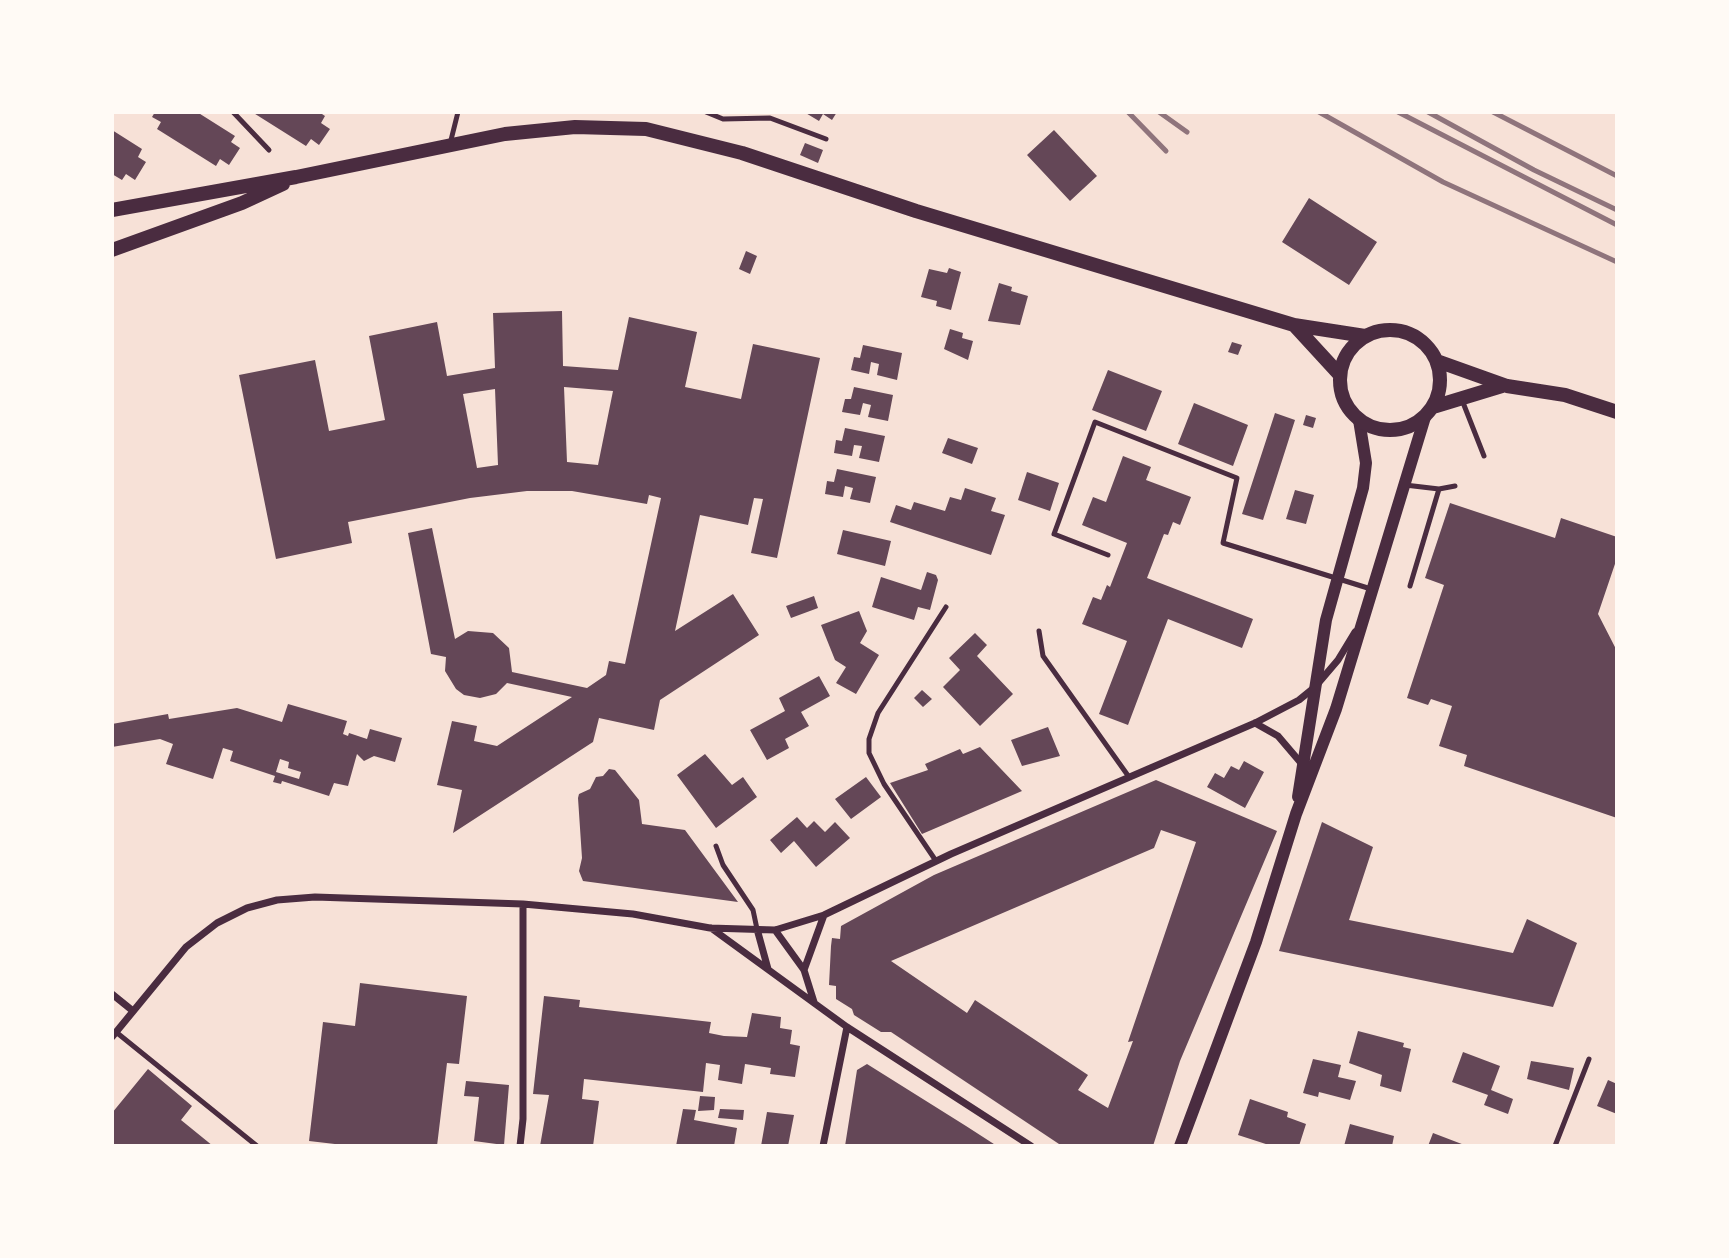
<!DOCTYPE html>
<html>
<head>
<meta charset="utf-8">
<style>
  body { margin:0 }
  #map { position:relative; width:1729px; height:1258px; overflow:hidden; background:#f7e1d7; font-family:"DM Sans",sans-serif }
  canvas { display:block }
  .frame { position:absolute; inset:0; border:114px solid #fffaf5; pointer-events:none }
</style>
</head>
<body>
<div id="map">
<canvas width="1729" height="1258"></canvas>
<div class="frame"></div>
</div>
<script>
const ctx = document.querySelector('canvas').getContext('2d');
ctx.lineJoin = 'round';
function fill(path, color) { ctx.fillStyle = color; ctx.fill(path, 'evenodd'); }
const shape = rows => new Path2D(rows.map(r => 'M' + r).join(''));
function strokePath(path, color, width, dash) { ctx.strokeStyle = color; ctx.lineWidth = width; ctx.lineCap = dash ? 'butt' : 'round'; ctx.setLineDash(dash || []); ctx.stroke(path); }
fill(shape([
  [155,112,197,112,235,136,231,142,240,148,229,165,220,159,216,166,157,129,161,122,152,117],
  [252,112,319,112,325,116,321,123,330,129,319,145,311,139,306,146],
  [804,112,837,112,832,120,823,114,819,121],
  [112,130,142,149,138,157,146,162,135,180,126,174,122,180,112,174],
  [1054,130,1097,176,1070,201,1027,155],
  [805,143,823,150,818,163,800,155],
  [1309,198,1377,242,1349,285,1282,242],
  [746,251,757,256,750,274,739,269],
  [949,268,961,272,951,310,936,306,937,301,921,297,929,269,947,273],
  [999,283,1012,287,1011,291,1028,296,1020,325,988,321],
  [562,311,563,366,618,370,629,317,697,332,685,387,741,399,753,344,820,358,777,558,751,553,763,499,754,498,748,525,700,515,675,631,733,594,759,635,660,700,654,730,599,718,593,742,453,833,462,790,437,785,452,721,477,726,474,741,497,746,572,697,507,683,496,694,480,698,464,695,456,689,445,671,446,657,431,654,408,533,432,528,455,639,468,631,493,633,509,648,512,672,587,688,606,675,609,661,625,664,661,498,649,495,647,504,572,491,527,491,470,498,348,522,352,543,276,559,239,375,315,360,329,431,385,420,369,336,437,322,447,376,495,368,493,313],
  [564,387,613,391,598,465,567,462],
  [495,389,498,465,477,468,463,394],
  [950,329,963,333,962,338,973,341,968,360,944,349],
  [1232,342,1242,345,1238,355,1228,352],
  [863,345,902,353,897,380,877,375,879,364,871,362,869,374,851,370,854,357,860,358],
  [1108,370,1162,391,1146,431,1092,410],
  [854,387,893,395,888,421,868,417,871,405,863,403,860,415,842,412,845,399,851,399],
  [1194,403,1248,425,1233,466,1178,444],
  [1275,413,1295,420,1263,520,1242,514],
  [1306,415,1316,418,1313,428,1303,425],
  [845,428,885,436,879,462,859,458,862,446,854,445,852,456,834,453,836,440,842,441],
  [948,438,978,448,972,464,942,453],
  [1123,456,1151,467,1146,480,1191,497,1180,525,1173,522,1168,535,1164,534,1147,578,1253,619,1242,648,1168,619,1128,725,1099,714,1127,641,1082,624,1093,597,1101,600,1107,585,1110,587,1127,543,1082,525,1093,497,1106,502],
  [837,469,876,477,870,503,850,499,853,488,845,486,843,497,825,494,827,481,834,482],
  [1027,472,1059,483,1050,511,1018,500],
  [965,488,996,498,991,511,1005,515,991,555,890,522,896,505,911,510,914,502,945,511,950,497,961,500],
  [1295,490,1314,495,1306,524,1286,519],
  [1450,503,1555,538,1561,518,1617,537,1617,558,1598,614,1617,651,1617,818,1464,766,1467,755,1439,746,1452,706,1431,699,1428,705,1407,698,1444,585,1425,578],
  [843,530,891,541,885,566,837,554],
  [927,572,936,575,938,580,930,610,918,607,914,620,872,607,881,577,921,590],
  [814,596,818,608,791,618,786,606],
  [859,611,867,631,860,643,879,655,856,694,836,683,846,667,835,660,821,625],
  [975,633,987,645,977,656,1013,694,980,726,943,687,960,670,949,658],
  [819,676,830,696,801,712,809,726,785,739,789,748,767,760,750,730,785,711,779,698],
  [922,690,932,699,923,707,914,698],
  [288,704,347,721,343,734,348,736,349,733,367,739,370,729,402,738,395,762,374,756,364,761,357,754,348,786,334,783,329,796,282,781,281,784,273,782,275,776,230,761,233,751,223,748,213,779,166,764,173,744,160,739,112,747,112,724,168,714,169,719,237,708,282,722],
  [280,759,289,762,288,768,301,772,299,779,276,772],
  [1048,727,1060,756,1022,766,1011,740],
  [980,747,1022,791,922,834,890,783,928,770,925,764,960,749,963,754],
  [705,754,732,785,743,777,757,797,716,828,677,775],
  [1244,761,1264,772,1245,808,1207,787,1215,773,1224,778,1231,766,1239,770],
  [609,769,615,770,639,800,642,824,685,830,738,902,583,881,579,871,582,858,578,798,579,794,590,789,596,777,603,776],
  [866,777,881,797,851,819,835,799],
  [1156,780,1277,831,1180,1061,1153,1146,1062,1146,891,1032,881,1032,854,1015,852,1009,836,999,836,986,829,985,831,946,832,938,840,939,841,926,934,875],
  [1161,830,1196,842,1128,1042,1133,1041,1108,1108,1078,1090,1088,1075,975,1000,967,1013,891,961,1154,848],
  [797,817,807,828,814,821,825,832,835,822,850,838,816,867,794,841,781,853,770,840],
  [1322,822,1373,847,1349,920,1513,953,1527,919,1577,943,1553,1007,1279,951],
  [360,983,467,996,459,1064,447,1063,437,1146,352,1146,309,1141,323,1022,355,1026],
  [544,996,580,1000,579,1007,711,1022,709,1033,724,1036,747,1037,752,1013,781,1017,780,1028,792,1030,790,1044,800,1046,795,1077,770,1074,771,1068,745,1064,742,1084,718,1080,720,1065,706,1063,703,1092,584,1079,582,1099,599,1101,593,1146,540,1146,549,1095,533,1094],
  [1358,1031,1404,1043,1403,1047,1411,1049,1401,1092,1380,1086,1382,1075,1349,1063],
  [1463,1052,1500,1066,1491,1090,1513,1099,1508,1114,1484,1105,1488,1095,1452,1082],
  [1313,1059,1341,1065,1338,1077,1356,1081,1350,1100,1319,1092,1318,1097,1303,1093],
  [1531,1061,1574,1068,1569,1090,1527,1079],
  [867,1064,966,1126,997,1146,845,1146,857,1070],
  [148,1069,192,1106,181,1120,213,1146,112,1146,112,1113],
  [1608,1080,1617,1084,1617,1114,1597,1106],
  [466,1081,509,1085,504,1145,474,1141,479,1097,464,1096],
  [700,1096,715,1097,714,1110,698,1111],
  [1250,1099,1288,1112,1287,1117,1306,1124,1299,1146,1272,1146,1238,1135],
  [683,1109,696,1110,694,1120,737,1128,734,1146,676,1146],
  [720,1109,744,1110,743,1120,718,1118],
  [767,1112,794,1115,788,1146,761,1146],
  [1350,1124,1394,1136,1392,1146,1344,1146],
  [1433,1133,1467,1146,1428,1146]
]), '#644757');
strokePath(shape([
  [233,112,269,150],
  [706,112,723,119,770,118,826,139],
  [450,144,458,112],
  [1462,400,1484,456],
  [1405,485,1439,489,1410,586],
  [1439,489,1455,486],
  [1108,555,1054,534,1095,422,1237,478,1223,543,1371,589],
  [1039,631,1043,656,1129,777],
  [716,846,723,865,753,910,757,929],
  [936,861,884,784,869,753,869,739,878,713,946,607],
  [116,1032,257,1146],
  [1555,1146,1589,1059]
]), '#4a2c40', 5);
strokePath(shape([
  [1255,723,1278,736,1301,763],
  [711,928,847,1027,1031,1146],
  [757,929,768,969],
  [775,930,804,970,814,1002],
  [804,970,824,915],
  [112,994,133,1011],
  [112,1037,186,947,217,923,247,908,277,900,315,897,523,904,633,914,710,928,775,930,824,915,951,854,1255,723,1299,700,1315,687,1338,660,1355,632],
  [520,1146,523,1119,523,904],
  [823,1146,847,1027]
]), '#4a2c40', 7);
strokePath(shape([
  [1298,797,1326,620,1363,488,1366,463,1359,420],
  [1180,1146,1256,942,1296,814,1336,709,1425,417]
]), '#4a2c40', 12);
strokePath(shape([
  [112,210,296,177,505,134,575,127,646,129,742,153,916,211,1294,325,1365,336],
  [112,250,242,203,283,184],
  [1294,325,1339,374],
  '1340 380a50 50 0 1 1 100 0a50 50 0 1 1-100 0Z',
  [1437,361,1507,386,1565,395,1617,412],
  [1433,407,1502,386]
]), '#4a2c40', 14);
strokePath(shape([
  [1128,112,1166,151],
  [1159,112,1187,132],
  [1319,112,1443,182,1617,262],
  [1398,112,1617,225],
  [1428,112,1534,170,1617,210],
  [1493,112,1617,176]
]), '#8f747c', 5);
</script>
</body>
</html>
